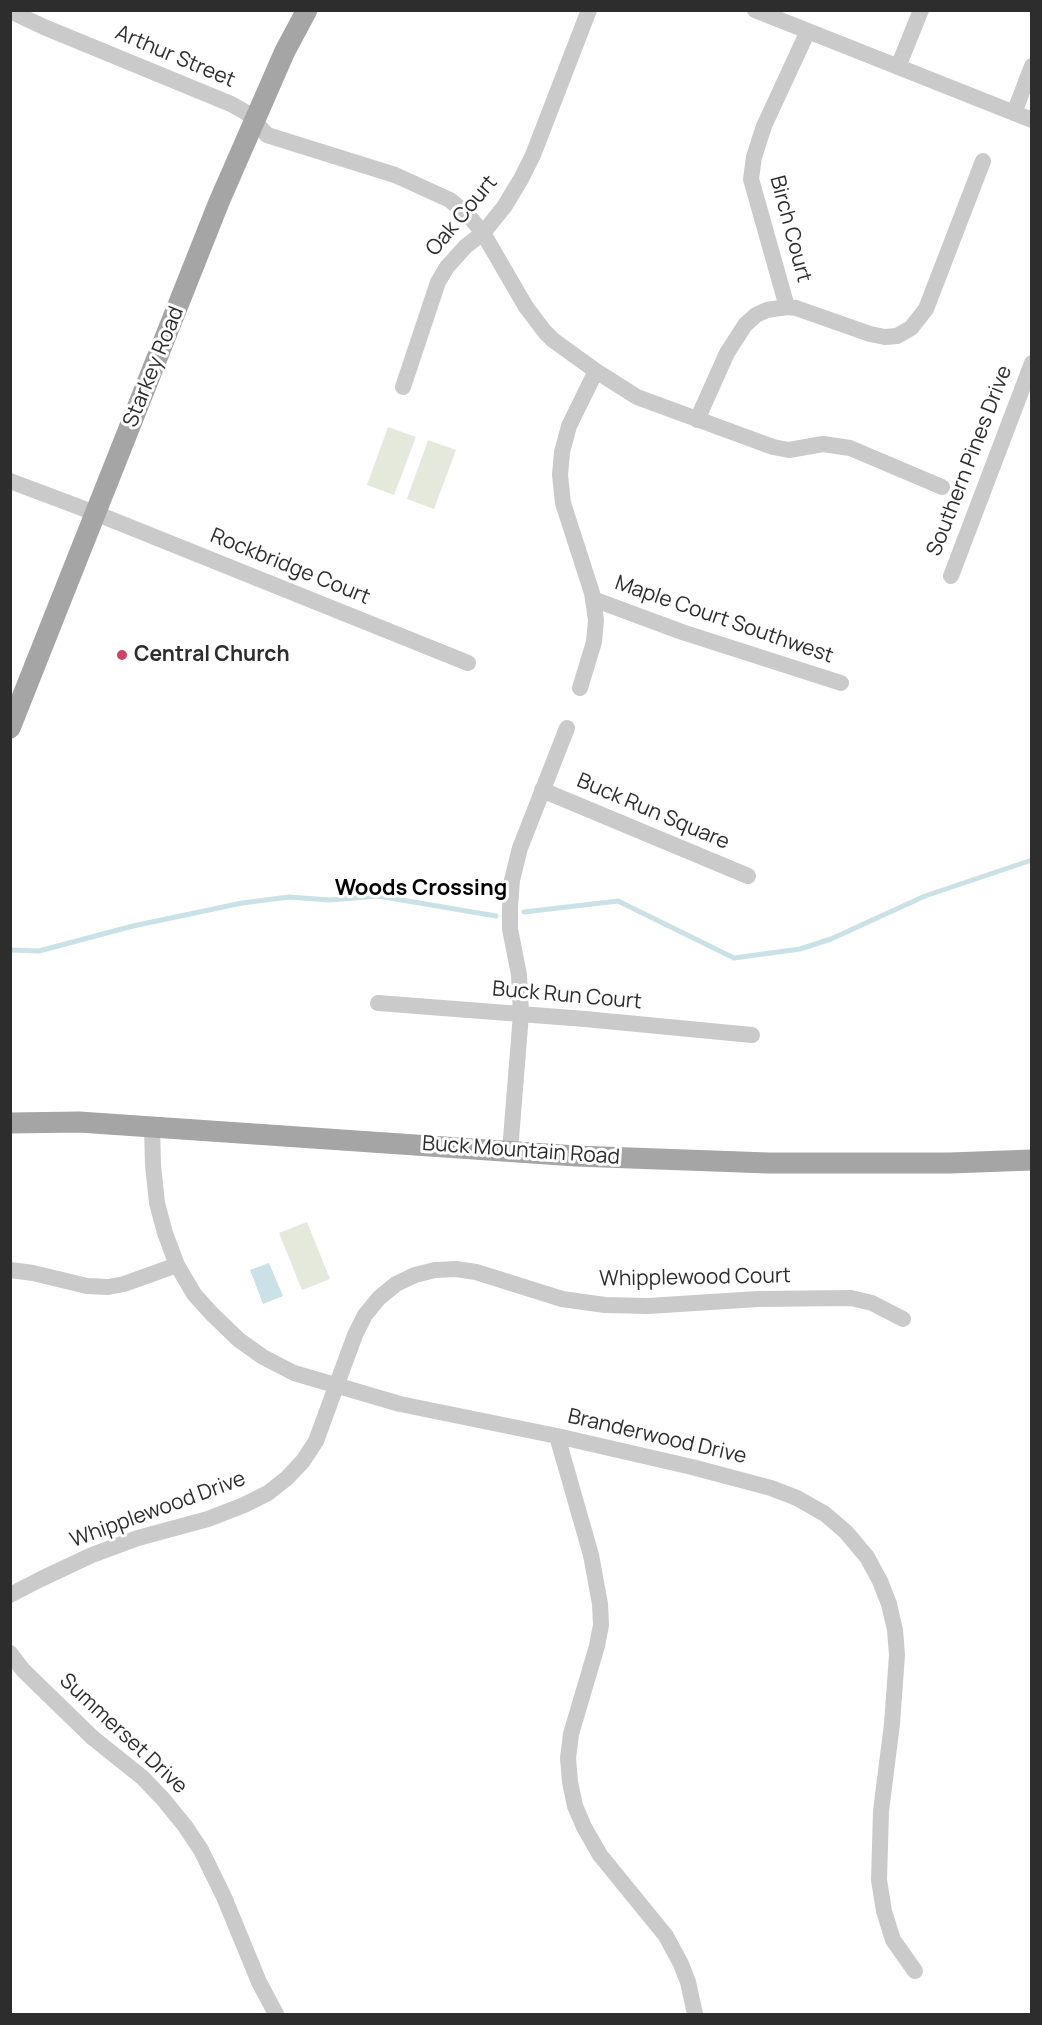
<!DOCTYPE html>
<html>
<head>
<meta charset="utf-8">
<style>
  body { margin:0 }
  #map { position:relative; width:1042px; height:2025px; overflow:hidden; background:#fff; font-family:Manrope,sans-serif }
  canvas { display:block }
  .frame { position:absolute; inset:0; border:12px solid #2d2d2d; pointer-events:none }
</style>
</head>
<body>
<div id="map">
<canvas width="1042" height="2025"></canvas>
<div class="frame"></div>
</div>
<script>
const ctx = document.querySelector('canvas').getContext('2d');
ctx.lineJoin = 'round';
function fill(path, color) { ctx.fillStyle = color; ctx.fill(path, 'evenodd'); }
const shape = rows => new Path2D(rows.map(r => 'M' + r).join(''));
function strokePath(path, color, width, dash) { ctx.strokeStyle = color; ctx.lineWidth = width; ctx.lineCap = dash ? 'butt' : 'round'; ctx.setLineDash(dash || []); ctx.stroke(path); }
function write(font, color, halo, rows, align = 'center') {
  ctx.font = font + ' Manrope,sans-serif'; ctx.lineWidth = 6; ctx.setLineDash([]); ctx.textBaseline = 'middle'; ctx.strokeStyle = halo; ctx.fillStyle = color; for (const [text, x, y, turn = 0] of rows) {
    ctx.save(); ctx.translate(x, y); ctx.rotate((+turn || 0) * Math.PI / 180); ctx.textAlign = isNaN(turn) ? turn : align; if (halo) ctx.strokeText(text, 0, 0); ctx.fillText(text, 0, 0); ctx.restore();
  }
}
fill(shape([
  [388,427,416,437,394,495,367,485],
  [428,440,456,450,434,509,407,499],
  [307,1222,330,1279,302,1290,279,1233]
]), '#e5e9dc');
fill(shape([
  [269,1263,283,1296,263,1304,250,1270]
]), '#cae1e7');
strokePath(shape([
  [524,912,618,901,734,958,800,949,831,939,925,896,1032,860],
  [10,950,39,951,133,926,242,903,289,897,330,900,378,896,496,916]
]), '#cae1e7', 5);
strokePath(shape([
  [755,10,1032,120],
  [10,11,44,27,231,104,247,113,267,135,395,175,450,200,468,215,483,233,526,307,545,332,553,340,596,371,637,397,773,447,789,450,823,444,850,448,942,487],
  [898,67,921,10],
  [1014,113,1032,66],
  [787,307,751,179,754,157,764,126,808,31],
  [403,387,438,282,447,267,466,246,483,233,504,207,521,179,533,155,589,10],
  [697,420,727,353,745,325,756,315,767,310,787,307,796,308,870,334,885,337,897,336,911,328,926,309,983,161],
  [10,481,95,513,468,663],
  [951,576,1032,363],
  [593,599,682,632,841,683],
  [580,688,594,642,596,620,592,593,563,503,560,475,562,452,569,426,596,371],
  [542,790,748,876],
  [378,1003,585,1019,752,1035],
  [152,1127,153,1165,157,1203,165,1233,177,1265,194,1294,211,1313,239,1340,263,1357,294,1373,400,1404,557,1436,692,1467,771,1488,797,1498,825,1514,846,1532,867,1557,880,1581,889,1604,895,1630,897,1655,892,1724,881,1811,879,1880,884,1911,893,1940,915,1971],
  [510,1151,521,1014,519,975,510,929,510,907,512,880,520,848,567,728],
  [10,1270,33,1273,87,1286,108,1287,124,1284,177,1265],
  [557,1436,591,1555,600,1604,601,1625,597,1646,571,1734,568,1758,570,1782,575,1806,584,1827,600,1855,666,1936,681,1964,688,1982,695,2014],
  [10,1595,41,1579,92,1555,138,1538,208,1519,244,1505,268,1493,287,1478,303,1461,316,1441,355,1335,365,1315,379,1298,396,1284,415,1275,435,1270,456,1269,476,1272,562,1299,605,1305,648,1306,758,1299,851,1298,872,1303,903,1319],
  [10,1653,23,1670,62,1708,93,1738,143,1778,163,1799,185,1826,201,1850,224,1897,259,1982,276,2014]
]), '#cacaca', 16);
strokePath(shape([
  [10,728,219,202,285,51,307,10],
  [10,1123,79,1122,576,1156,768,1163,950,1163,1032,1160]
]), '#a5a5a5', 21);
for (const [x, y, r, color] of [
  [122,655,6,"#d34164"]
]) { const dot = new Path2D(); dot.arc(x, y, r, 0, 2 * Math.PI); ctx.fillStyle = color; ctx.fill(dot); strokePath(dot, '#fff', 2); }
write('21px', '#2d2d2d', '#fff', [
  ["Arthur Street",175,57,23],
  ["Oak Court",462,216,-50],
  ["Birch Court",790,229,75],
  ["Starkey Road",154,367,-68],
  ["Southern Pines Drive",970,461,-69],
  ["Rockbridge Court",290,567,22],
  ["Maple Court Southwest",724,620,19],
  ["Buck Run Square",653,812,23],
  ["Buck Run Court",567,996,5],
  ["Buck Mountain Road",521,1151,4],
  ["Whipplewood Court",695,1278,-1],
  ["Branderwood Drive",657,1437,13],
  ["Whipplewood Drive",158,1510,-20],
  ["Summerset Drive",123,1734,43]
]);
write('bold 21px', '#2d2d2d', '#fff', [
  ["Central Church",134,655]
], 'left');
write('bold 22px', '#000', '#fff', [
  ["Woods Crossing",421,889]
]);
</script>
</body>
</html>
